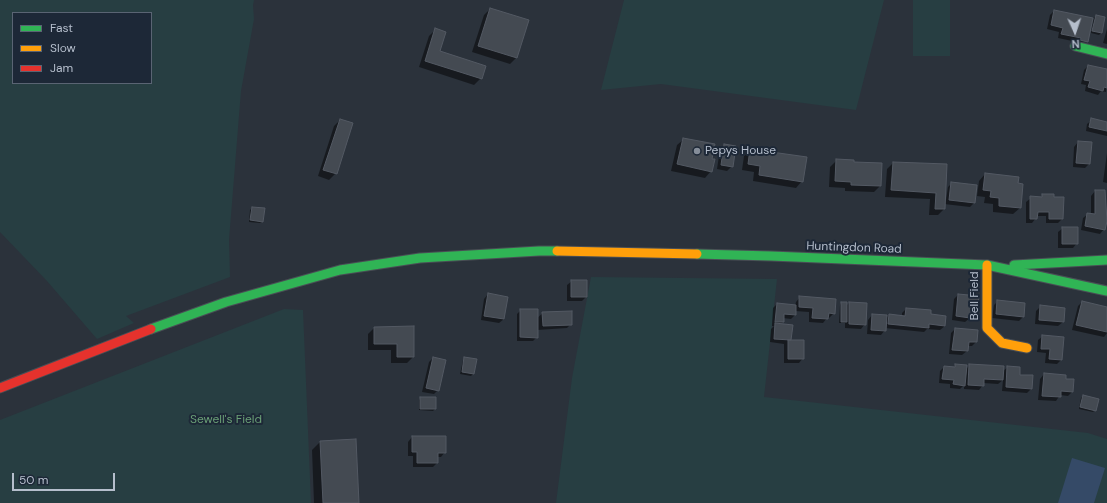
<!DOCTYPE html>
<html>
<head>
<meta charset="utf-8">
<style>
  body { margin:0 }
  #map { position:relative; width:1107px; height:503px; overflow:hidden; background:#2b323b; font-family:"DM Sans",sans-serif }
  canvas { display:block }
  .legend { position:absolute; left:12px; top:12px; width:140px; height:72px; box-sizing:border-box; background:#1d2837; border:1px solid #5a6473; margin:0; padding:5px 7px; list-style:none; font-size:12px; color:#b5becc }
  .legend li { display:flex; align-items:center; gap:8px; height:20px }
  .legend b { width:20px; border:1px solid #5a6473 }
  .north { position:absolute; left:1055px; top:12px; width:40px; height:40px; -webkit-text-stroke:3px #1d2837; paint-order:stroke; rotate:177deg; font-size:11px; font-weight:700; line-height:16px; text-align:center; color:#b5becc }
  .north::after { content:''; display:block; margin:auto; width:14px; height:18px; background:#b5becc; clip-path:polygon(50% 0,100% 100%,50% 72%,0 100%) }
  .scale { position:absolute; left:12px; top:473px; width:103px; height:18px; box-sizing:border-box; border:2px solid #b5becc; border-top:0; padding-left:5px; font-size:12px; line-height:14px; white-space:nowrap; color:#b5becc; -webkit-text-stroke:3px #1d2837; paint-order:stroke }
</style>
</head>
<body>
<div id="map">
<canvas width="1107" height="503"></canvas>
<ul class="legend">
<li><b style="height:5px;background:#30b455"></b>Fast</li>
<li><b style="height:5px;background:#ff9f0a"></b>Slow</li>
<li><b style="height:5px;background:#e5322d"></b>Jam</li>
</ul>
<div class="north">N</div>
<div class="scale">50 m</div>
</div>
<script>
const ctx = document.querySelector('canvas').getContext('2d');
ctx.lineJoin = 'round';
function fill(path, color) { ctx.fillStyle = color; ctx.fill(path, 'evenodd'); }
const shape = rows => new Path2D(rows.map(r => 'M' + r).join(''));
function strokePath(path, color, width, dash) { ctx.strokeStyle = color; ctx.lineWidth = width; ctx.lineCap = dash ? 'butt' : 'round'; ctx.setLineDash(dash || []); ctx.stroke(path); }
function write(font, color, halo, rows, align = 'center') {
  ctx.font = font + ' "DM Sans",sans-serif'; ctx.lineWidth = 4; ctx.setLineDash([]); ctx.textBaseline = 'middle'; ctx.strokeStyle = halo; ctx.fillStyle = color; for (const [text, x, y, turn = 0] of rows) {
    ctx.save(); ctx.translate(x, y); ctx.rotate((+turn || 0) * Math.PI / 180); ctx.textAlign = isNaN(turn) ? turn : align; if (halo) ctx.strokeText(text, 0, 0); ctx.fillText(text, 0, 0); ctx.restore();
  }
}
fill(shape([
  [0,0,254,0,253,5,254,19,241,91,229,240,230,277,126,316,134,323,97,339,47,281,0,232],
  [13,13,151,13,151,83,13,83],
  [624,0,884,0,856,110,661,84,601,90],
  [913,0,950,0,950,56,913,56],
  [591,277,777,279,764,397,1088,433,1107,439,1107,503,556,503,572,378],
  [284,309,303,310,311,503,0,503,0,420]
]), '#273e42');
fill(shape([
  [1072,458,1105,468,1094,503,1058,503]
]), '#354a67');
fill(shape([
  [490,9,528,21,516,58,510,64,472,52,484,15],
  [1054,11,1087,41,1077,42,1058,38,1059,32,1047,29,1050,15],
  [1096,16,1104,18,1101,33,1099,35,1091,33,1094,18],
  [1107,29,1107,44,1103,43],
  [435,30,438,51,481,78,474,85,419,67,429,36],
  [1088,66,1107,70,1106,92,1101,91,1098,95,1085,91,1086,85,1081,84,1084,70],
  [340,120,336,173,329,180,318,176,334,126],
  [1092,120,1107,123,1107,136,1086,131,1087,124],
  [684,139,710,160,711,171,705,178,671,171,677,145],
  [1078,142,1089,164,1085,168,1073,167,1074,147],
  [724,145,732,166,727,171,717,169,720,149],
  [751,150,802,181,796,188,753,181,754,172,742,170,744,156],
  [1107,153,1107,183,1103,182],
  [837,160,853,163,881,164,880,186,874,192,845,191,845,188,829,187,830,167],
  [893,163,946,165,944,199,946,200,948,187,952,183,974,203,970,207,944,204,944,209,938,215,929,215,930,199,885,197,887,169],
  [985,174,1022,184,1020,208,1013,214,993,212,993,204,984,203,985,197,977,196,979,181],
  [1095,191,1104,191,1104,229,1100,234,1081,230,1083,218,1088,214,1091,215,1091,196],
  [1043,195,1062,219,1058,223,1046,223,1046,216,1037,216,1036,218,1032,223,1026,223,1026,202,1031,198,1040,198],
  [252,208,262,222,260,223,249,222,250,210],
  [1063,228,1077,243,1073,248,1058,248,1058,232],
  [572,281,586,297,582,301,567,301,567,285],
  [488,294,504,319,499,323,481,320,484,299],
  [958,295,976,313,965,322,952,320,954,299],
  [800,297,834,313,829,318,827,318,823,323,809,322,809,312,795,311,795,315,791,319,783,318,783,322,780,325,792,326,790,341,803,358,799,363,784,363,784,344,770,342,771,329,774,326,772,326,773,308,777,304,795,306,796,302],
  [998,301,1023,317,1019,321,992,318,994,305],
  [1082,302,1107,308,1107,333,1104,337,1072,330,1078,306],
  [841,303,846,306,849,303,865,324,861,329,845,328,845,323,839,323,840,305],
  [1041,306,1064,309,1063,322,1058,326,1035,324,1036,311],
  [906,309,929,315,945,326,940,330,927,329,924,332,885,328,885,330,881,335,867,334,868,320,872,315,886,318,889,315,902,316,902,313],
  [521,310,537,318,543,313,571,324,567,328,537,330,537,337,533,341,517,341,517,314],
  [413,327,413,357,407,363,391,363,391,350,368,350,368,334,374,328],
  [955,329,976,342,972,346,967,346,967,351,962,355,949,354,951,333],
  [1043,336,1063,338,1061,360,1057,364,1045,363,1046,353,1037,352,1038,340],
  [433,358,438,390,434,394,422,392,429,362],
  [464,358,473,374,471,376,460,374,463,360],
  [955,365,966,369,970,365,1003,371,1008,367,1031,389,1027,393,1002,391,1003,380,998,384,983,383,983,385,979,390,964,389,964,385,960,389,950,388,950,384,939,383,940,371,944,367,953,368],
  [1044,374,1065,380,1072,392,1068,396,1060,395,1056,401,1038,400,1040,379],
  [1083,396,1095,410,1093,412,1079,409,1081,398],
  [421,398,435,409,433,411,419,410,419,400],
  [412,437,445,452,441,457,437,457,437,463,433,467,413,467,413,456,408,456,408,442],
  [320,442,358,503,314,503,312,450]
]), '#0007');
const building = shape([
  [490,8,529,20,517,58,478,46,490,8],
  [1054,10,1093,18,1088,42,1080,40,1081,38,1061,34,1063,28,1051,25,1054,10],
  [1096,15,1105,17,1102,33,1092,31,1096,15],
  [435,28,446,32,440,51,486,66,482,79,425,61,435,28],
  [1088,65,1107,69,1107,88,1104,87,1103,91,1088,87,1090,81,1084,80,1088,65],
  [1091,118,1107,122,1107,131,1089,127,1091,118],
  [340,119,353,123,337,174,323,170,340,119],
  [683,138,715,144,712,159,715,159,712,172,677,164,683,138],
  [1078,141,1092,142,1090,164,1076,163,1078,141],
  [724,144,736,146,733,167,721,165,724,144],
  [750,149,807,157,803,182,759,175,760,166,748,164,750,149],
  [836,159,854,160,854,162,882,163,881,186,851,185,851,182,835,181,836,159],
  [893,162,947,164,945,209,935,209,936,193,891,190,893,162],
  [985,173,1019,177,1018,183,1023,184,1021,208,999,206,999,198,990,197,991,191,983,190,985,173],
  [951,182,977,185,975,203,949,200,951,182],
  [1095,190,1105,190,1107,221,1105,230,1085,226,1087,213,1095,214,1095,190],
  [1042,194,1054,194,1054,197,1064,197,1063,219,1049,219,1049,212,1038,212,1037,219,1030,219,1030,196,1042,197,1042,194],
  [252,207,265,208,263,222,250,220,252,207],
  [1062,227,1078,227,1078,244,1062,244,1062,227],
  [571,280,587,280,587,297,571,297,571,280],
  [488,293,508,297,504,319,484,316,488,293],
  [958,294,979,296,977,313,970,313,970,318,956,316,958,294],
  [799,296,836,299,835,314,829,313,828,319,812,318,813,308,799,307,799,296],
  [997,300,1025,303,1024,317,996,314,997,300],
  [1082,301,1107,307,1107,332,1076,325,1082,301],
  [841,302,847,302,847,322,841,322,841,302],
  [849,302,867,303,866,325,849,324,849,302],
  [777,303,796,305,796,315,784,314,784,322,775,322,777,303],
  [1040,305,1065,308,1064,322,1039,320,1040,305],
  [906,308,931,310,931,314,946,316,945,326,929,324,929,328,888,324,889,314,905,316,906,308],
  [520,309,538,309,538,338,520,337,520,309],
  [572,311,572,325,543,326,542,312,572,311],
  [872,314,887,315,886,331,871,330,872,314],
  [775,323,793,325,791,340,774,339,775,323],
  [414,326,414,357,397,357,397,344,374,344,374,327,414,326],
  [955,328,978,330,977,342,969,342,968,351,952,350,955,328],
  [1042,335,1064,337,1062,360,1049,359,1050,349,1041,349,1042,335],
  [788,340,804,340,804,359,788,359,788,340],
  [433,357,446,360,439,391,426,388,433,357],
  [464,357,477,359,474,374,462,372,464,357],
  [955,364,967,365,965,386,953,384,954,380,942,379,944,366,955,367,955,364],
  [969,364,1004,366,1003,380,984,379,984,386,968,385,969,364],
  [1007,366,1020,367,1020,375,1033,375,1032,389,1006,387,1007,366],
  [1044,373,1066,375,1066,379,1074,379,1073,392,1061,391,1061,397,1042,396,1044,373],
  [1083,395,1099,399,1096,411,1080,407,1083,395],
  [420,397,436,397,436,409,420,409,420,397],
  [412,436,446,436,446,453,438,453,438,463,417,463,417,452,412,452,412,436],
  [356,439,359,503,323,503,320,441,356,439]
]);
fill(building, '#444a52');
strokePath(building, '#535963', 1);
const fast = shape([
  [1075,46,1107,54],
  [697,254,771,256,987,265,1107,291],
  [1014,265,1107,260],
  [151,329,226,302,340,270,420,258,539,251,557,251]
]);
const slow = shape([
  [557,251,697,254],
  [987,265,987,328,1002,343,1027,348]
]);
const jam = shape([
  [0,388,151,329]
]);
strokePath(fast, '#494e55', 11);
strokePath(slow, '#494e55', 11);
strokePath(jam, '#494e55', 11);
strokePath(fast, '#30b455', 9);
strokePath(slow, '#ff9f0a', 9);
strokePath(jam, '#e5322d', 9);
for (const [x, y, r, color] of [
  [697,151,4,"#858d99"]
]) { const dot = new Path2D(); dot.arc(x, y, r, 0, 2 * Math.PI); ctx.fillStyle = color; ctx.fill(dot); strokePath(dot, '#1d2837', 1.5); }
write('12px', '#b5becc', '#1d2837', [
  ["Pepys House",705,151]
], 'left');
write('12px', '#b5becc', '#1d2837', [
  ["Huntingdon Road",854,248,2],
  ["Bell Field",975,296,-90]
]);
write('12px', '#6a9f76', '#1d2837', [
  ["Sewell's Field",226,420]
]);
</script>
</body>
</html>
